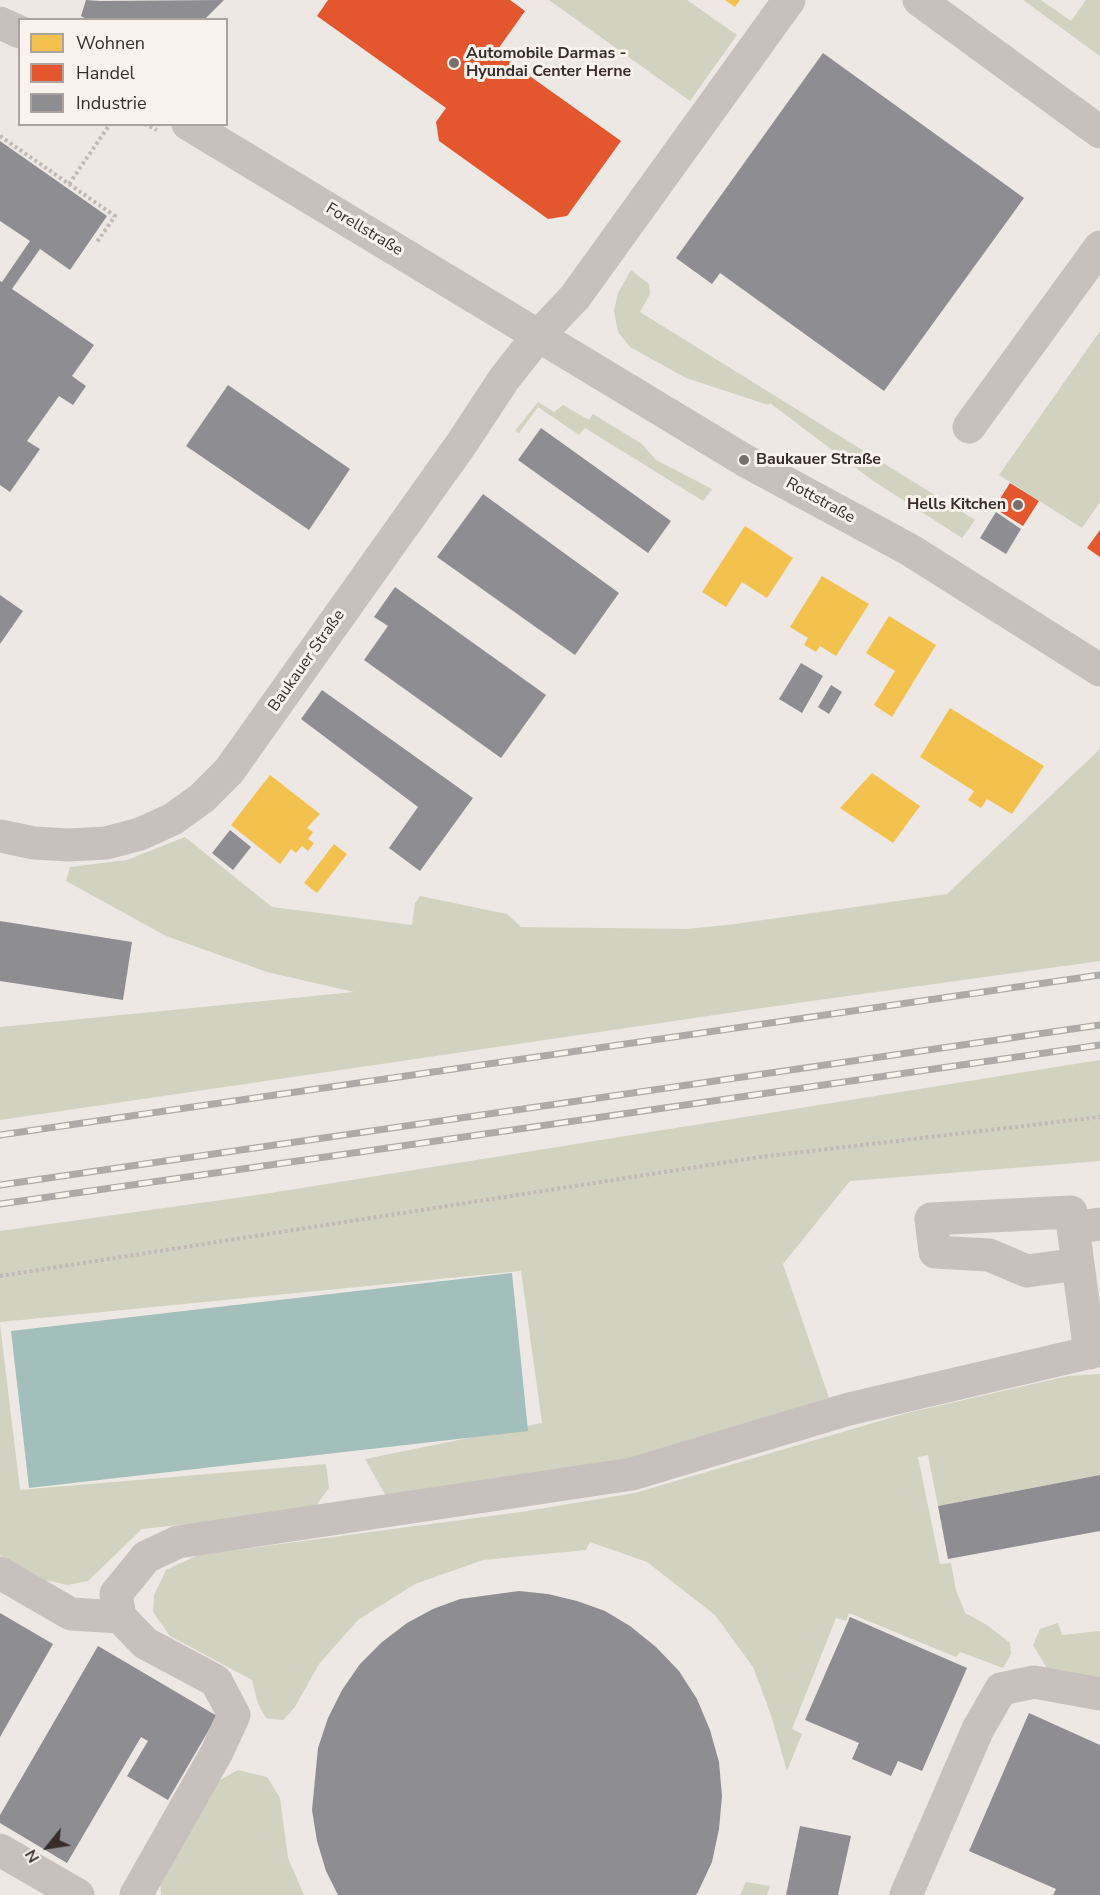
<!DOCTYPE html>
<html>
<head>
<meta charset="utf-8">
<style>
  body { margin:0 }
  #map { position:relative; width:1100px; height:1895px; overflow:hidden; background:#eee8e4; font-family:"Nunito Sans",sans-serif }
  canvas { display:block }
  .legend { position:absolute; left:18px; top:18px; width:210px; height:108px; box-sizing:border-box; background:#f9f2ed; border:2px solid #aca39f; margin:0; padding:8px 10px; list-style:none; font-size:18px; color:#382d2b }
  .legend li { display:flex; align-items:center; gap:12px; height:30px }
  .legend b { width:30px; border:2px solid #aca39f }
  .north { position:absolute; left:18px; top:1817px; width:60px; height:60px; -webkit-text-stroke:4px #f9f2ed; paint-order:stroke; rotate:240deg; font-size:16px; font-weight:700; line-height:24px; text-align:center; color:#382d2b }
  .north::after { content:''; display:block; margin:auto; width:21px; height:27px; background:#382d2b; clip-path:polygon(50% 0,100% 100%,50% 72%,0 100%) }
</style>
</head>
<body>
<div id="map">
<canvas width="1100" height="1895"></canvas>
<ul class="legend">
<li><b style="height:16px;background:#f2c14e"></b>Wohnen</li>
<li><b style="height:16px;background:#e4572e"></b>Handel</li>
<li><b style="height:16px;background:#8d8d92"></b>Industrie</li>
</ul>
<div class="north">N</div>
</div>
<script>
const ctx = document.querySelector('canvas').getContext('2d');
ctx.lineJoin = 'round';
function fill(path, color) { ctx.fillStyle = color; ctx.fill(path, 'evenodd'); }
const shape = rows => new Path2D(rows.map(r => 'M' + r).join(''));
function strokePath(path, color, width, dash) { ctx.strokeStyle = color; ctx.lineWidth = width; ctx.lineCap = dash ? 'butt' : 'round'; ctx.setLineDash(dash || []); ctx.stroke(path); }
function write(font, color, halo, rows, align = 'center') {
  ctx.font = font + ' "Nunito Sans",sans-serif'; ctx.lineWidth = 6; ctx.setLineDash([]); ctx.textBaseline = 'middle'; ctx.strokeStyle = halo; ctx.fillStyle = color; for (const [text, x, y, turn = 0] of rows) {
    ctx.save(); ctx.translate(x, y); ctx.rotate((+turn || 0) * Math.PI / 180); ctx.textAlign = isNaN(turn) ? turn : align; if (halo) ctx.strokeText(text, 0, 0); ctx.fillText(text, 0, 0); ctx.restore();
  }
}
fill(shape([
  [549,0,687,0,737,35,690,101],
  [1023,0,1041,0,1071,21,1086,0,1100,0,1100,56],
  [631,270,649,284,650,294,640,312,975,520,962,538,872,480,770,403,768,405,686,378,630,347,618,332,614,311,618,293],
  [1100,331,1100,502,1082,528,999,475],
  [538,402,554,412,563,405,589,420,593,414,642,444,656,460,712,489,703,501,585,428,579,435,538,407,519,433,515,431],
  [1100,749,1100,961,783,1005,0,1120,0,1027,354,992,267,972,166,936,66,881,70,867,127,860,185,837,272,907,412,925,415,903,420,896,507,914,521,927,686,929,735,924,947,894],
  [1100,1060,1100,1161,850,1181,783,1264,829,1398,601,1471,386,1496,365,1459,542,1423,521,1271,0,1322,0,1231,264,1194],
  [0,1324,20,1490,326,1464,329,1488,312,1511,142,1529,88,1581,68,1585,45,1580,0,1555],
  [1100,1374,1100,1475,938,1506,928,1455,918,1457,940,1564,951,1563,956,1590,965,1613,987,1625,1010,1643,1011,1654,1003,1668,960,1652,956,1657,849,1613,846,1621,836,1618,792,1729,802,1734,787,1771,771,1715,753,1667,715,1615,647,1562,590,1542,586,1550,483,1560,415,1584,358,1620,319,1664,295,1707,283,1720,266,1718,258,1704,252,1680,170,1636,153,1612,154,1595,166,1570,198,1555,521,1512,635,1493,907,1413,1068,1376],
  [1058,1623,1062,1635,1100,1631,1100,1680,1048,1670,1033,1645,1040,1629],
  [238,1770,267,1777,280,1798,288,1858,304,1895,161,1895,160,1878,220,1780],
  [746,1882,770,1886,767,1895,740,1895]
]), '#d1d2bf');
fill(shape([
  [512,1273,528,1431,29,1488,11,1331]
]), '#a2bfbb');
fill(shape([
  [725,0,740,0,735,7],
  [745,526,793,558,767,598,742,582,726,607,702,592],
  [822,576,869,604,836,656,820,646,816,652,804,645,808,638,790,627],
  [889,616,936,645,892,717,874,705,895,671,866,653],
  [950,708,1044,766,1012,814,987,799,981,808,968,800,974,791,920,757],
  [872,773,920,806,893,843,840,808],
  [270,775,320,814,307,828,313,832,308,839,314,843,308,851,302,846,296,853,291,849,280,864,231,825],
  [334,844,347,854,317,893,304,883]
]), '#f2c14e');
fill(shape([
  [328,0,510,0,525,11,496,52,621,141,567,216,548,219,439,141,436,122,446,108,317,16],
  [1010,483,1039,501,1023,526,994,508],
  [1100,530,1100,557,1087,548]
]), '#e4572e');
fill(shape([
  [86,0,100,1,224,0,204,20,88,20,81,16],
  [823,53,1024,198,884,391,720,273,712,284,676,258],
  [0,141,107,216,70,270,40,249,12,289,94,345,72,376,86,386,73,405,59,396,27,441,40,449,10,492,0,485,0,281,2,282,30,241,0,221],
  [228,385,350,469,309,530,186,446],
  [541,428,671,521,648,553,518,460],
  [483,494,619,593,575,655,437,557],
  [996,512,1021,529,1006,554,980,538],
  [395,587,546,695,501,758,364,660,388,626,374,617],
  [0,595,23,611,0,644],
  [801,663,823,676,802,713,779,699],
  [831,685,842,692,829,714,818,707],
  [322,690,473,798,420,871,389,848,418,807,301,719],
  [230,830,251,847,233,870,212,853],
  [0,921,132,942,123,1000,0,981],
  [1100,1475,1100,1531,948,1559,938,1506],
  [519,1591,548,1594,577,1601,605,1611,630,1626,656,1647,679,1671,697,1699,710,1730,719,1762,722,1796,719,1829,712,1862,698,1892,696,1895,338,1895,326,1871,317,1841,312,1810,318,1748,328,1718,342,1690,360,1664,382,1642,407,1623,433,1609,460,1599],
  [0,1613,53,1644,0,1737],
  [850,1617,967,1668,922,1771,898,1761,891,1776,852,1759,859,1743,805,1720],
  [98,1646,217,1716,168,1800,127,1776,148,1741,141,1737,67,1863,0,1823,0,1815],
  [1029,1713,1100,1745,1100,1895,1053,1895,1056,1889,969,1851],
  [800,1826,851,1836,838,1895,786,1895]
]), '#8d8d92');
strokePath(shape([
  [144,124,157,130],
  [0,136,115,216,97,242],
  [69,184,110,124],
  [0,1276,760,1157,1100,1117]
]), '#c0b9b5', 4, [3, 3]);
strokePath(shape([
  [919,0,1100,132],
  [0,23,20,32],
  [188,124,744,460,910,550,1100,670],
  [969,427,1100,247],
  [0,836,34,843,69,845,106,843,140,834,173,819,202,798,229,771,462,443,504,379,538,336,575,297,789,0],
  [1073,1228,1100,1224],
  [1078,1264,1027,1271,989,1255,935,1252,931,1219,1071,1212,1090,1353],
  [0,1573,71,1614,120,1617,116,1594,146,1557,178,1542,632,1474,849,1409,1100,1350],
  [120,1617,145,1643,216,1681,234,1715,217,1752,136,1895],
  [0,1850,78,1895],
  [906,1895,978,1729,1001,1689,1034,1682,1100,1694]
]), '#c7c0bd', 33);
const rail = shape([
  [0,1135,1100,975],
  [0,1185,1100,1025],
  [0,1204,1100,1045]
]);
strokePath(rail, '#afa9a7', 7);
strokePath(rail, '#f9f2ed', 4.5, [14]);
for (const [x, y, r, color] of [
  [454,63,6,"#786e6c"],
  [744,460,6,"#786e6c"],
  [1018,505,6,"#786e6c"]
]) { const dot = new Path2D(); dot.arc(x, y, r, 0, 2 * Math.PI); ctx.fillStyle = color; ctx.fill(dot); strokePath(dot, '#f9f2ed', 2); }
write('bold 16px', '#382d2b', '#f9f2ed', [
  ["Automobile Darmas -",466,54],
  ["Hyundai Center Herne",466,72],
  ["Baukauer Straße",756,460],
  ["Hells Kitchen",1006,505,"right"]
], 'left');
write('16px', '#382d2b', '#f9f2ed', [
  ["Forellstraße",364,230,31],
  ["Rottstraße",820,501,29],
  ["Baukauer Straße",307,661,-55]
]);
</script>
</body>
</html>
